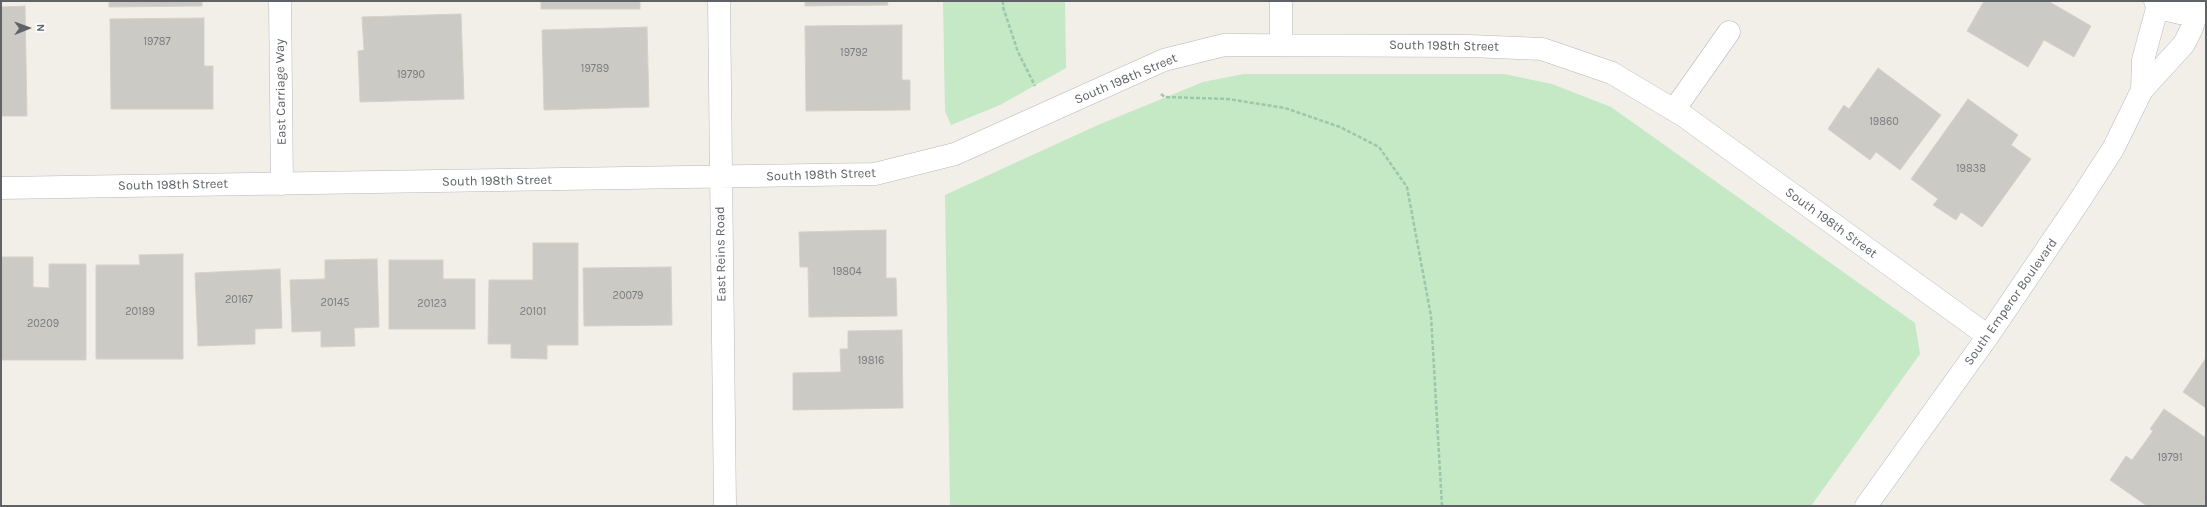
<!DOCTYPE html>
<html>
<head>
<meta charset="utf-8">
<style>
  body { margin:0 }
  #map { position:relative; width:2207px; height:507px; overflow:hidden; background:#f1efe8; font-family:Karla,sans-serif }
  canvas { display:block }
  .frame { position:absolute; inset:0; border:2px solid #5f6368; pointer-events:none }
  .north { position:absolute; left:8px; top:8px; width:40px; height:40px; -webkit-text-stroke:3px #fff; paint-order:stroke; rotate:89deg; font-size:11px; font-weight:700; line-height:16px; text-align:center; color:#5f6368 }
  .north::after { content:''; display:block; margin:auto; width:14px; height:18px; background:#5f6368; clip-path:polygon(50% 0,100% 100%,50% 72%,0 100%) }
</style>
</head>
<body>
<div id="map">
<canvas width="2207" height="507"></canvas>
<div class="frame"></div>
<div class="north">N</div>
</div>
<script>
const ctx = document.querySelector('canvas').getContext('2d');
ctx.lineJoin = 'round';
function fill(path, color) { ctx.fillStyle = color; ctx.fill(path, 'evenodd'); }
const shape = rows => new Path2D(rows.map(r => 'M' + r).join(''));
function strokePath(path, color, width, dash) { ctx.strokeStyle = color; ctx.lineWidth = width; ctx.lineCap = dash ? 'butt' : 'round'; ctx.setLineDash(dash || []); ctx.stroke(path); }
function write(font, color, halo, rows, align = 'center') {
  ctx.font = font + ' Karla,sans-serif'; ctx.lineWidth = 3; ctx.setLineDash([]); ctx.textBaseline = 'middle'; ctx.strokeStyle = halo; ctx.fillStyle = color; for (const [text, x, y, turn = 0] of rows) {
    ctx.save(); ctx.translate(x, y); ctx.rotate((+turn || 0) * Math.PI / 180); ctx.textAlign = isNaN(turn) ? turn : align; if (halo) ctx.strokeText(text, 0, 0); ctx.fillText(text, 0, 0); ctx.restore();
  }
}
fill(shape([
  [943,1,1065,1,1066,68,1000,105,951,125,945,111],
  [1244,74,1504,74,1552,84,1611,107,1915,323,1920,354,1811,506,950,506,945,195,1098,125,1203,82]
]), '#c5e8c5');
const building = shape([
  [109,1,202,1,202,6,109,7,109,1],
  [541,1,640,1,640,9,541,9,541,1],
  [805,1,887,1,888,5,805,6,805,1],
  [1984,1,2048,1,2091,26,2074,57,2044,40,2028,67,1967,31,1984,1],
  [25,6,27,116,1,116,1,7,25,6],
  [461,14,464,99,360,102,358,51,364,50,362,17,461,14],
  [204,18,204,66,213,66,213,109,111,109,110,19,204,18],
  [902,25,902,80,910,80,910,110,806,111,805,26,902,25],
  [647,27,649,107,544,110,542,30,647,27],
  [1878,68,1941,115,1900,170,1876,152,1870,160,1828,129,1844,105,1849,109,1878,68],
  [1968,99,2018,135,2011,145,2031,159,1982,227,1961,212,1956,220,1933,205,1938,199,1911,179,1968,99],
  [886,230,886,278,896,278,897,316,809,317,808,267,800,267,799,232,886,230],
  [533,243,578,243,578,345,547,345,547,359,511,358,511,344,488,344,489,280,533,280,533,243],
  [183,254,183,359,96,359,96,265,140,265,139,255,183,254],
  [1,257,33,257,33,287,49,288,49,264,86,264,86,360,1,360,1,257],
  [377,259,379,327,354,328,355,346,321,347,321,331,292,332,290,280,325,279,325,260,377,259],
  [389,260,443,260,443,279,475,279,475,329,389,329,389,260],
  [671,267,672,325,584,326,583,268,671,267],
  [280,269,282,328,255,329,255,344,198,346,195,273,280,269],
  [902,330,903,408,793,410,793,373,841,372,840,349,848,349,848,331,902,330],
  [2206,358,2206,408,2183,392,2206,358],
  [2164,409,2206,438,2206,500,2204,503,2206,506,2147,506,2110,480,2126,456,2132,460,2153,431,2150,429,2164,409]
]);
fill(building, '#cccac5');
strokePath(building, '#d6d1c6', 1);
const minor = shape([
  [280,1,282,184],
  [719,1,725,506],
  [1281,1,1281,45],
  [2155,1,2163,9,2180,13,2190,12,2204,1],
  [2142,90,2143,60,2158,5],
  [1674,110,1729,32],
  [1,188,875,174,955,154,1164,60,1224,45,1470,46,1542,49,1612,73,1684,116,1988,336],
  [1866,506,1988,336,2078,203,2113,149,2142,90,2184,44,2192,28,2199,6]
]);
strokePath(minor, '#b5b8bc', 23);
strokePath(shape([
  [1003,1,1003,7,1018,52,1035,86],
  [1161,94,1165,97,1228,99,1285,108,1340,127,1379,147,1407,187,1431,316,1442,506]
]), '#9cc7a9', 2.5, [4, 2]);
strokePath(minor, '#fff', 22);
write('11px', '#7a7d7f', null, [
  ["19787",157,42],
  ["19792",854,53],
  ["19789",595,69],
  ["19790",411,75],
  ["19860",1884,122],
  ["19838",1971,169],
  ["19804",847,272],
  ["20079",628,296],
  ["20167",239,300],
  ["20145",335,303],
  ["20123",432,304],
  ["20189",140,312],
  ["20101",533,312],
  ["20209",43,324],
  ["19816",871,361],
  ["19791",2170,458]
]);
write('13px', '#5f6368', '#fff', [
  ["South 198th Street",1444,46,1],
  ["South 198th Street",1126,79,-23],
  ["East Carriage Way",281,92,-91],
  ["South 198th Street",821,175,-2],
  ["South 198th Street",497,181,-1],
  ["South 198th Street",173,185,-1],
  ["South 198th Street",1831,223,36],
  ["East Reins Road",721,254,-91],
  ["South Emperor Boulevard",2011,302,-55]
]);
</script>
</body>
</html>
